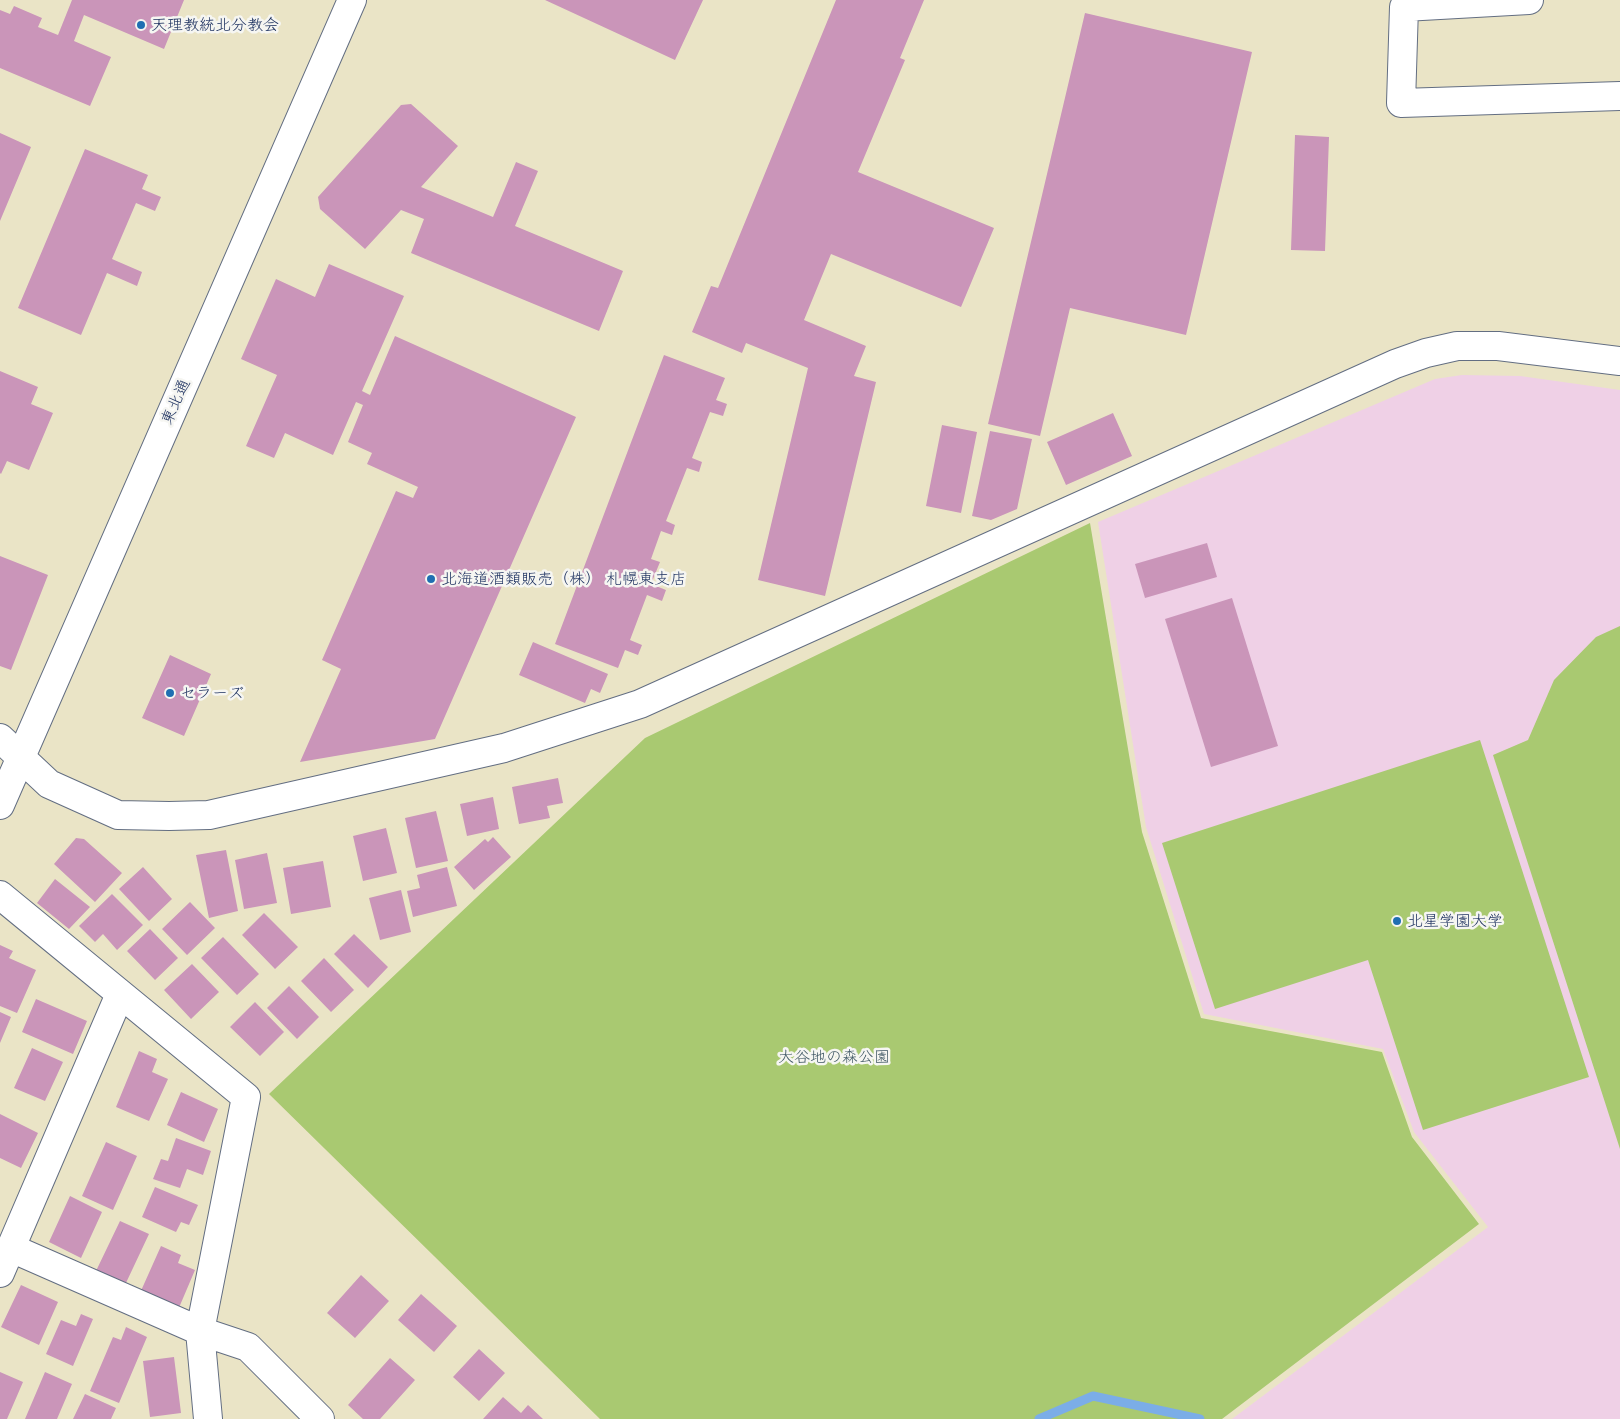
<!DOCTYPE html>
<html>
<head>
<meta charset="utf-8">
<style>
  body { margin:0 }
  canvas { display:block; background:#eae4c6 }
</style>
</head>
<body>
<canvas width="1620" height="1419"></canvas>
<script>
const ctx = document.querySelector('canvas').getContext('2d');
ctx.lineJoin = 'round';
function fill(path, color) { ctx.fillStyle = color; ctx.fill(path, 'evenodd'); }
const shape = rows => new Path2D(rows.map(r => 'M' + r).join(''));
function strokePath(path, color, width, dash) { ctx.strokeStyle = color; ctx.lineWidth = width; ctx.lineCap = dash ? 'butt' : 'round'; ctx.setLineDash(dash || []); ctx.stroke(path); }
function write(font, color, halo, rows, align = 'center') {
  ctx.font = font + ' "Comic Neue","Klee One",sans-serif'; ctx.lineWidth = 5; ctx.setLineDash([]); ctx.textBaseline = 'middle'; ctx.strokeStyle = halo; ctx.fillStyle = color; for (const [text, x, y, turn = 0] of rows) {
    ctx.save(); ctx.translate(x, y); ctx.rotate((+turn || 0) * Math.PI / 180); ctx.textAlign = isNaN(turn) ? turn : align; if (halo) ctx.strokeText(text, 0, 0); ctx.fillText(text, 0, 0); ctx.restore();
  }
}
fill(shape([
  [1462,375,1520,376,1620,390,1620,1419,1232,1419,1488,1227,1414,1132,1383,1049,1204,1014,1146,827,1098,522,1435,379]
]), '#efd0e6');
fill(shape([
  [1090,523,1142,832,1201,1018,1382,1052,1412,1137,1479,1224,1222,1419,600,1419,269,1094,645,738],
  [1620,626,1620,1149,1493,755,1528,740,1554,680,1596,637],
  [1480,740,1589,1077,1423,1130,1368,960,1215,1009,1162,843]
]), '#a9c971');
strokePath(shape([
  [1039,1419,1093,1396,1200,1419]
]), '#7bade7', 9);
fill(shape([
  [72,0,184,0,164,49,84,15,74,41,111,57,90,106,0,68,0,10,10,14,14,6,42,18,38,27,58,35],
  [545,0,703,0,675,60],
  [836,0,924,0,900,58,905,60,858,172,994,228,961,307,831,254,804,320,866,346,854,376,876,382,825,596,758,580,808,368,746,343,742,353,692,332,711,286,718,288],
  [1085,13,1252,52,1186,335,1070,308,1040,436,988,424],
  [411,104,458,146,421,187,493,217,516,162,538,171,515,226,623,271,599,331,411,253,424,219,401,210,365,249,320,209,318,197,401,105],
  [0,133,31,147,0,221],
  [1295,135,1329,137,1325,251,1291,250],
  [85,149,148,175,142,189,161,197,155,211,136,203,112,259,142,272,137,286,107,273,81,335,18,308],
  [329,264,404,296,362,391,370,395,395,336,576,417,435,739,300,762,341,669,322,660,396,491,413,498,418,487,367,464,372,453,348,442,363,405,356,402,333,455,285,433,274,458,246,446,277,375,241,359,276,279,315,297],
  [664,355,725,378,716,400,727,404,723,416,710,412,692,458,702,462,699,472,687,468,666,521,675,525,672,535,661,531,651,559,660,562,651,584,666,590,662,601,647,595,630,640,642,645,638,655,625,650,618,668,555,644],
  [0,371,38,387,31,404,53,413,29,470,7,461,1,474,0,473],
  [1113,413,1132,456,1066,485,1047,442],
  [942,425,977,432,961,513,926,506],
  [990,431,1032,439,1017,509,991,520,972,516],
  [1207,543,1217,577,1145,598,1135,564],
  [0,556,48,575,11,670,0,666],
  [1232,598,1278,746,1211,767,1165,619],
  [533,642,608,674,600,693,591,689,585,703,519,675],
  [170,655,211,674,184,736,142,718],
  [558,778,563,803,547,806,550,818,519,824,512,787],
  [493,797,499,829,467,836,460,804],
  [436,811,448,861,416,868,405,818],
  [386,828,397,873,363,881,353,836],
  [493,837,511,857,474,890,454,867,485,839,488,842],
  [76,838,84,839,122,873,95,902,54,864],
  [226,850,238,911,209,918,196,855],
  [267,853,277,903,244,909,235,860],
  [323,861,331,907,291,914,283,868],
  [143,867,172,899,149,921,119,889],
  [447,867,457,906,413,917,407,891,420,888,417,875],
  [55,879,90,907,69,929,37,903],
  [401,890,411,932,380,940,369,898],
  [112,894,143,925,117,950,103,934,95,942,79,926],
  [190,902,215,928,187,955,162,929],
  [264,913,298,947,275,969,242,935],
  [150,929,178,958,155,980,127,951],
  [354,934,388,967,368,988,334,954],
  [223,937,259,974,237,995,201,958],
  [0,945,13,951,9,958,36,970,17,1013,0,1006],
  [324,958,354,990,331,1012,301,981],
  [192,964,219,992,191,1019,164,990],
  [289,986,319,1017,297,1039,267,1008],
  [36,999,87,1021,73,1054,22,1032],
  [255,1002,284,1032,260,1056,230,1027],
  [0,1012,11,1017,0,1043],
  [32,1048,63,1062,45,1101,14,1088],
  [139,1051,157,1059,152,1072,168,1079,149,1121,116,1107],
  [181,1092,218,1109,204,1142,167,1125],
  [0,1114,38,1133,21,1168,0,1158],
  [176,1138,211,1151,203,1175,187,1169,180,1188,153,1179,161,1159,168,1161],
  [106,1142,137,1156,113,1210,82,1196],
  [155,1187,198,1205,189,1225,181,1222,176,1232,142,1217],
  [70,1196,102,1212,81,1258,49,1242],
  [120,1221,149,1234,125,1285,96,1271],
  [161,1246,181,1255,178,1263,195,1270,178,1310,140,1293],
  [361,1275,389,1301,355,1338,327,1313],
  [21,1285,58,1302,39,1345,1,1327],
  [421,1294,457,1326,434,1352,398,1320],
  [81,1314,93,1319,73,1366,46,1354,61,1320,76,1326],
  [126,1327,147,1337,119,1403,90,1391,113,1337,121,1340],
  [479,1349,505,1373,479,1401,453,1377],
  [174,1357,181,1413,150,1417,143,1361],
  [390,1358,415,1380,380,1419,363,1419,348,1405],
  [0,1372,23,1382,7,1419,0,1419],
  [45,1372,72,1384,57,1419,25,1419],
  [85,1394,116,1408,111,1419,73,1419],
  [503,1397,521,1413,528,1405,543,1419,483,1419]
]), '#ca95b9');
const minor = shape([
  [1529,0,1404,7,1401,103,1620,96],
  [0,738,49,784,118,815,169,816,209,815,504,748,640,704,1395,364,1426,353,1457,346,1498,346,1620,361],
  [0,805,352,0],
  [0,895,246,1097,200,1331,208,1419],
  [11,1248,200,1331,248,1347,320,1419],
  [0,1273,120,994]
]);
strokePath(minor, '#636e82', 30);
strokePath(minor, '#fff', 28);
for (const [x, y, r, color] of [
  [141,25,5,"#1f6fb2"],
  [431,579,5,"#1f6fb2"],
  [170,693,5,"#1f6fb2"],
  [1397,921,5,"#1f6fb2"]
]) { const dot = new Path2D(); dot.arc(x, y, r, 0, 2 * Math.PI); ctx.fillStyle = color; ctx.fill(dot); strokePath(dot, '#f6f6f2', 2); }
write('16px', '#1b2f5e', '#f6f6f2', [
  ["天理教統北分教会",151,25],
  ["北海道酒類販売（株） 札幌東支店",441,579],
  ["セラーズ",180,693],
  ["北星学園大学",1407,921]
], 'left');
write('16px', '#1b2f5e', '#f6f6f2', [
  ["東北通",176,402,-66]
]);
write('16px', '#3e5663', '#f6f6f2', [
  ["大谷地の森公園",834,1057]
]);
</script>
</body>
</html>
